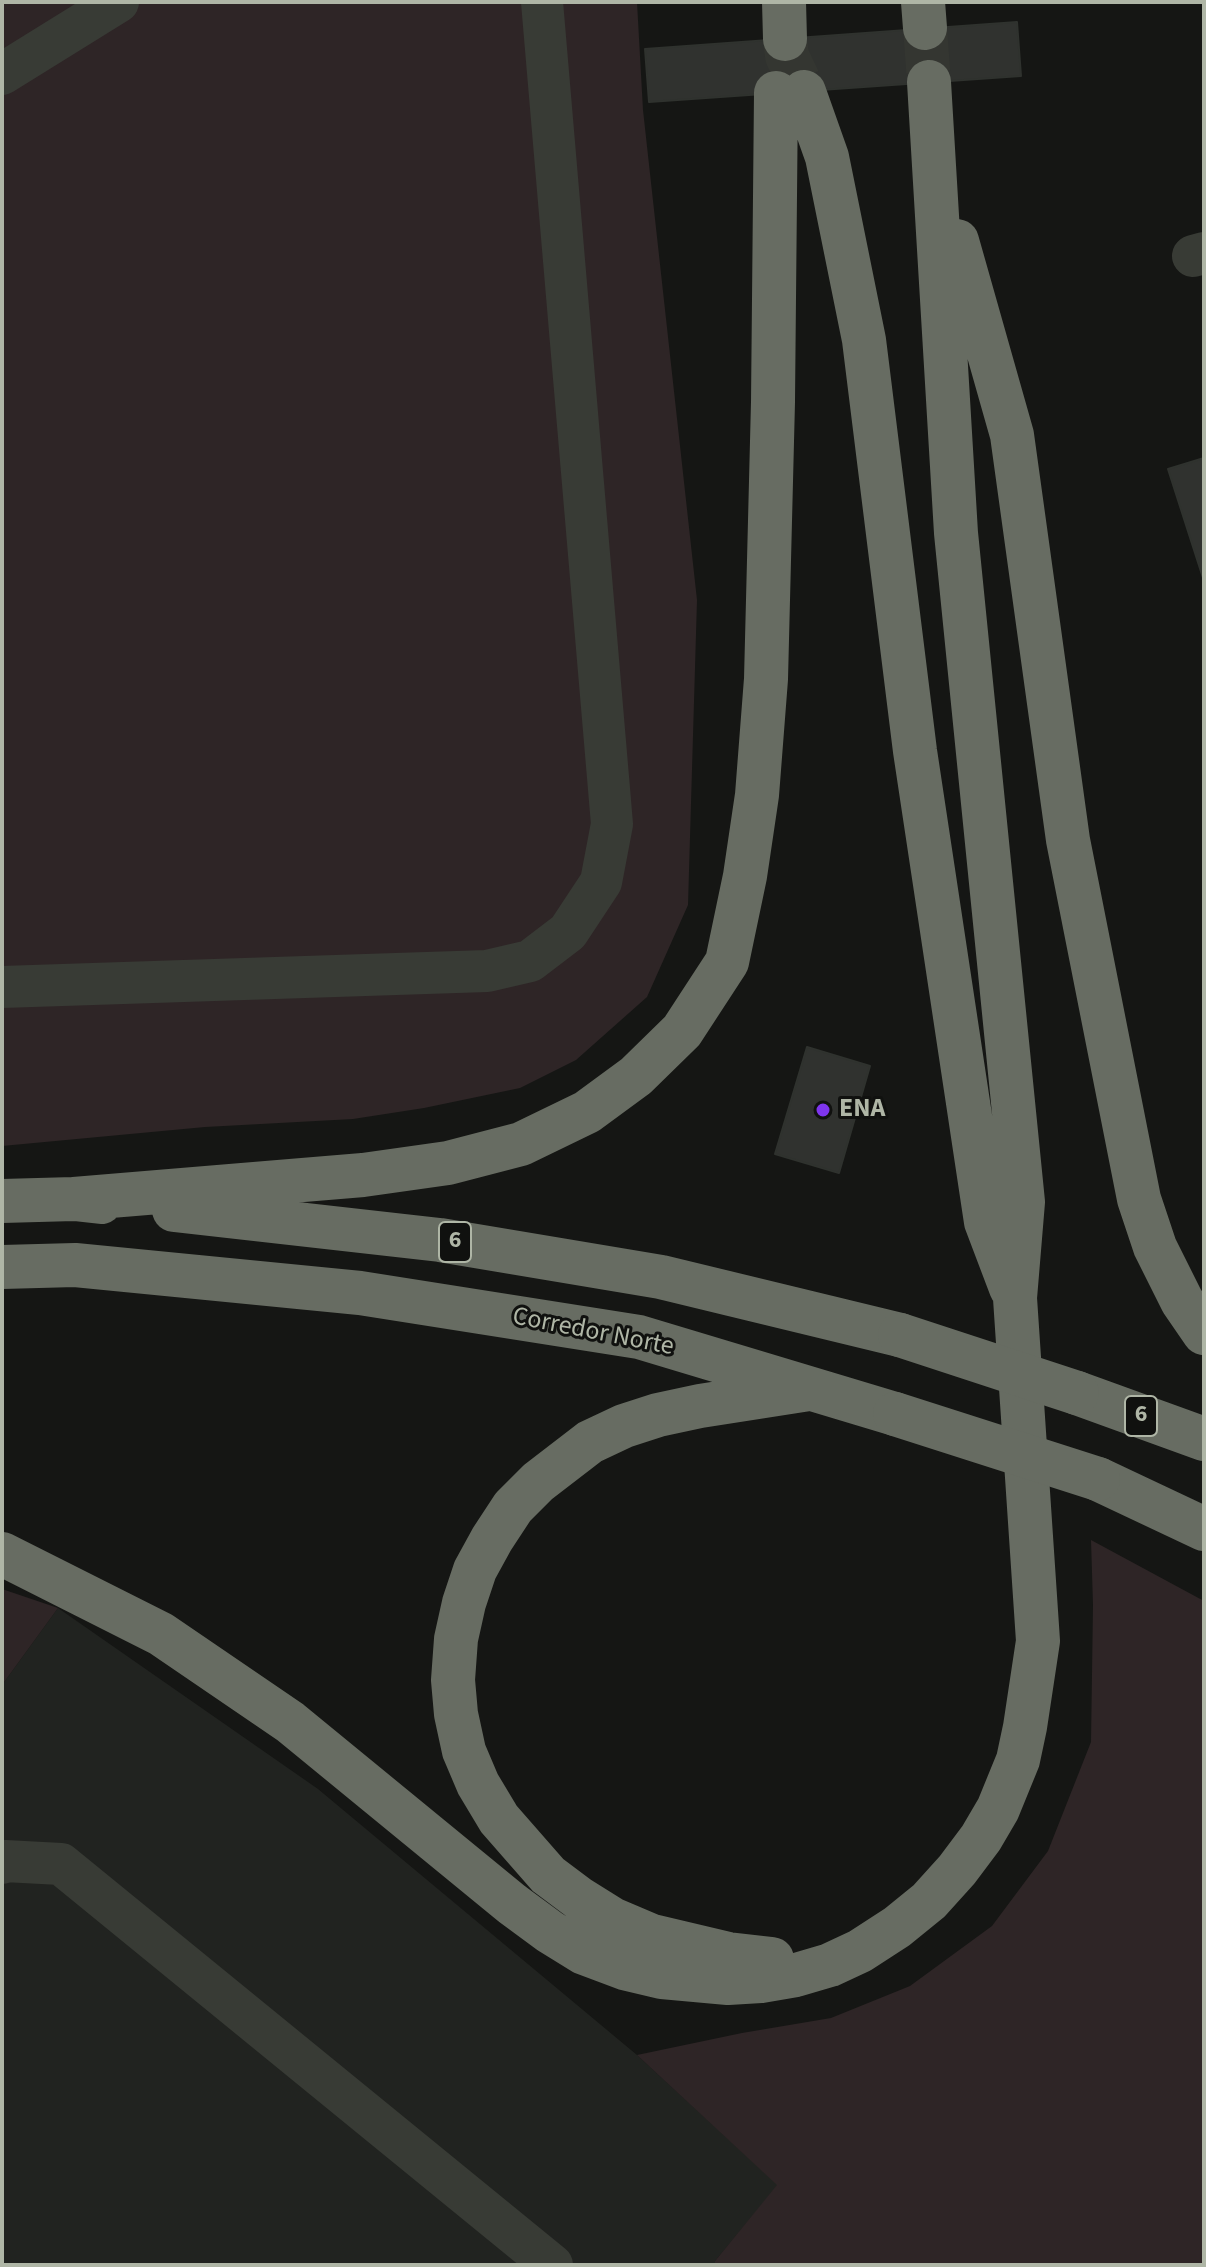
<!DOCTYPE html>
<html>
<head>
<meta charset="utf-8">
<style>
  body { margin:0 }
  #map { position:relative; width:1206px; height:2267px; overflow:hidden; background:#151614; font-family:"Source Sans 3",sans-serif }
  canvas { display:block }
  .frame { position:absolute; inset:0; border:4px solid #afb6a6; pointer-events:none }
</style>
</head>
<body>
<div id="map">
<canvas width="1206" height="2267"></canvas>
<div class="frame"></div>
</div>
<script>
const ctx = document.querySelector('canvas').getContext('2d');
ctx.lineJoin = 'round';
function fill(path, color) { ctx.fillStyle = color; ctx.fill(path, 'evenodd'); }
const shape = rows => new Path2D(rows.map(r => 'M' + r).join(''));
function strokePath(path, color, width, dash) { ctx.strokeStyle = color; ctx.lineWidth = width; ctx.lineCap = dash ? 'butt' : 'round'; ctx.setLineDash(dash || []); ctx.stroke(path); }
function write(font, color, halo, rows, align = 'center') {
  ctx.font = font + ' "Source Sans 3",sans-serif'; ctx.lineWidth = 6; ctx.setLineDash([]); ctx.textBaseline = 'middle'; ctx.strokeStyle = halo; ctx.fillStyle = color; for (const [text, x, y, turn = 0] of rows) {
    ctx.save(); ctx.translate(x, y); ctx.rotate((+turn || 0) * Math.PI / 180); ctx.textAlign = isNaN(turn) ? turn : align; if (halo) ctx.strokeText(text, 0, 0); ctx.fillText(text, 0, 0); ctx.restore();
  }
}
fill(shape([
  [58,1608,318,1789,637,2055,778,2185,715,2261,715,2265,2,2265,2,1685]
]), '#212320');
fill(shape([
  [2,2,637,2,643,110,697,600,688,905,647,997,576,1060,520,1088,424,1108,353,1119,205,1127,2,1146],
  [1091,1540,1204,1601,1204,2265,715,2265,715,2261,777,2185,637,2055,742,2033,831,2018,910,1986,992,1926,1048,1851,1091,1742,1093,1605],
  [2,1589,58,1608,2,1685]
]), '#2e2526');
const building = shape([
  [1017,22,1021,76,649,102,645,49,1017,22],
  [1204,458,1204,581,1168,469,1204,458],
  [807,1047,870,1066,839,1173,775,1154,807,1047]
]);
fill(building, '#30322f');
strokePath(building, '#2f322e', 2);
strokePath(shape([
  [925,28,929,82],
  [785,39,787,56,804,92]
]), '#343631', 44, [44, 22]);
strokePath(shape([
  [2,74,118,2],
  [1193,256,1204,253],
  [2,987,487,971,530,961,568,932,601,882,612,824,542,2],
  [2,1863,5,1861,61,1864,552,2265]
]), '#383b35', 42);
strokePath(shape([
  [784,2,785,39],
  [923,2,925,28],
  [804,92,827,157,864,340,915,751,986,1222,1011,1288],
  [957,241,1012,435,1068,840,1139,1199,1155,1247,1182,1301,1204,1333],
  [74,1199,363,1175,448,1163,521,1144,587,1112,636,1076,682,1031,727,962,745,876,757,795,766,679,773,402,776,93],
  [2,1201,74,1199,101,1202],
  [174,1210,440,1240,661,1277,900,1335],
  [2,1267,75,1265,360,1293,639,1337,895,1414],
  [1077,1393,1204,1439],
  [1098,1479,1204,1529],
  [2,1554,161,1634,290,1722,512,1904,550,1932,584,1953,624,1968,662,1977,728,1983,761,1981,796,1975,830,1965,860,1951,897,1927,929,1901,957,1870,981,1838,998,1809,1018,1760,1025,1727,1038,1641,1015,1298,1023,1202,956,533,929,82],
  [772,1959,728,1954,652,1936,612,1919,580,1899,548,1875,499,1819,478,1784,464,1751,456,1714,453,1680,456,1639,464,1603,475,1570,492,1539,513,1507,538,1482,590,1442,624,1426,658,1415,700,1406,809,1389]
]), '#676c62', 44);
strokePath(shape([
  [900,1335,1077,1393],
  [895,1414,1098,1479]
]), '#676c62', 44);
for (const [x, y, r, color] of [
  [823,1110,8,"#7e35ed"]
]) { const dot = new Path2D(); dot.arc(x, y, r, 0, 2 * Math.PI); ctx.fillStyle = color; ctx.fill(dot); strokePath(dot, '#10110f', 3); }
for (const [x, y, w] of [
  [455,1242,32],
  [1141,1416,32]
]) { const box = new Path2D(); box.roundRect(x - w / 2, y - 20, w, 40, 6); ctx.fillStyle = '#10110f'; ctx.fill(box); strokePath(box, '#afb6a6', 2); }
write('bold 24px', '#afb6a6', null, [
  ["6",455,1242],
  ["6",1141,1416]
]);
write('bold 26px', '#afb6a6', '#10110f', [
  ["ENA",839,1110]
], 'left');
write('26px', '#afb6a6', '#10110f', [
  ["Corredor Norte",593,1333,11]
]);
</script>
</body>
</html>
